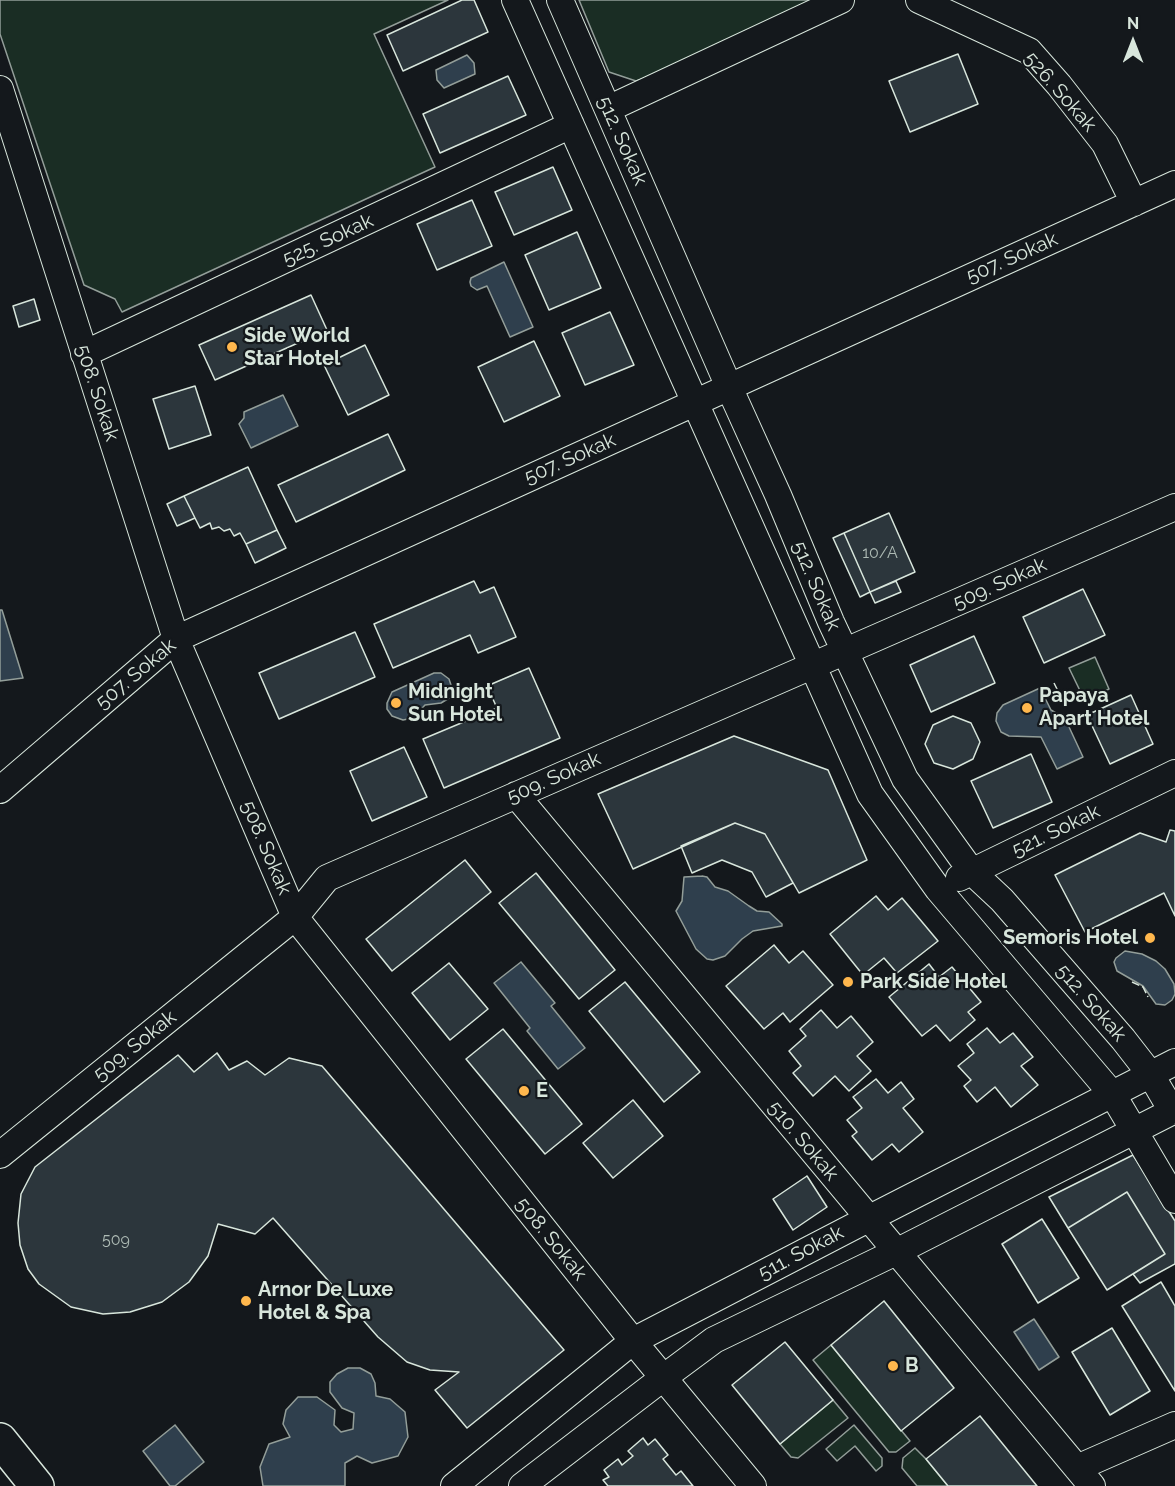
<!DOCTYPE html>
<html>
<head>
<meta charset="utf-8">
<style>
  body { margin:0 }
  #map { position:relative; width:1175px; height:1486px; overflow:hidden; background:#14181c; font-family:Raleway,sans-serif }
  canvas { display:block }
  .north { position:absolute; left:1103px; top:12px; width:60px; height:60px; -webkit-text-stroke:4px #14181c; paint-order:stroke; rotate:0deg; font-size:16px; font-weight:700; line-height:24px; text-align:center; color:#d8e6dc }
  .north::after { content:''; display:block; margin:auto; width:21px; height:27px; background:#d8e6dc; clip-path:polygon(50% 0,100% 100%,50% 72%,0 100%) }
</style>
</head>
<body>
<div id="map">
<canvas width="1175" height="1486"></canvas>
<div class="north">N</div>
</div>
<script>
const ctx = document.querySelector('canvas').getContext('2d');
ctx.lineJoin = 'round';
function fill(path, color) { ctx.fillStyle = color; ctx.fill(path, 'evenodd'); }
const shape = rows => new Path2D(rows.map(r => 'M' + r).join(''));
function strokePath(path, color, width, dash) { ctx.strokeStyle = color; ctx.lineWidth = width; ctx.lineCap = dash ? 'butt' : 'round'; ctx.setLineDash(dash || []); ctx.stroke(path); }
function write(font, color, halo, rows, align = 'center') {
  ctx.font = font + ' Raleway,sans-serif'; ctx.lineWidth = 4.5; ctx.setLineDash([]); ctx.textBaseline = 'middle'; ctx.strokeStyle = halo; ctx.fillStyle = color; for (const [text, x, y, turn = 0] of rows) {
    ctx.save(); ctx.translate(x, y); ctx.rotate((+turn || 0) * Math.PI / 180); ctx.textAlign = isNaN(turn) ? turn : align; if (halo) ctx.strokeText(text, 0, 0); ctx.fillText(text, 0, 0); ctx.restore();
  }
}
const green = shape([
  [0,0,448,0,374,34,435,167,122,312,115,299,84,285,0,34,0,0],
  [579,0,814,0,648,77,636,81,609,72,579,0],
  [1095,657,1109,689,1085,701,1069,668,1095,657],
  [831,1345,910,1441,896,1452,889,1452,813,1360,831,1345],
  [833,1400,848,1418,798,1458,791,1457,780,1444,833,1400],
  [854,1425,882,1458,882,1466,876,1471,855,1446,837,1461,826,1449,854,1425],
  [915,1448,926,1459,948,1486,917,1486,902,1468,903,1458,915,1448]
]);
fill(green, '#1a2d24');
strokePath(green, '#939e99', 1.5);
const water = shape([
  [467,55,474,63,475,74,444,88,437,80,436,70,467,55],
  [504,262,533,327,510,337,487,286,477,290,471,286,470,282,471,278,504,262],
  [283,395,298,426,251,448,239,424,244,418,244,412,283,395],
  [0,610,2,610,23,678,0,681,0,610],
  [434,673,441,673,449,679,453,691,451,697,441,703,425,705,413,718,403,720,392,716,387,709,387,703,392,692,434,673],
  [1040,688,1051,710,1056,713,1063,714,1083,757,1057,769,1041,737,1009,736,1001,732,996,721,997,713,1003,705,1040,688],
  [702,876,707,877,715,887,728,891,749,906,757,911,769,912,782,924,782,926,753,931,742,939,725,956,713,960,707,959,696,949,676,911,682,901,684,877,702,876],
  [1125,951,1142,954,1156,961,1165,969,1174,984,1175,994,1172,1000,1165,1005,1156,1004,1143,986,1117,971,1114,962,1116,958,1125,951],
  [521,962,555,1003,551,1006,585,1048,558,1069,527,1031,530,1028,494,983,521,962],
  [1034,1319,1059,1357,1039,1370,1014,1332,1034,1319],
  [348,1368,360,1368,371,1374,375,1383,376,1396,390,1399,405,1412,408,1437,398,1456,372,1463,357,1456,345,1463,345,1486,263,1486,260,1467,269,1444,290,1437,283,1424,286,1410,298,1397,317,1397,335,1410,334,1425,341,1432,353,1429,354,1413,342,1408,330,1392,330,1382,337,1374,348,1368],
  [175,1425,204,1462,175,1486,170,1486,143,1451,175,1425]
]);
fill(water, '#2f3f4d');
strokePath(water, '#939e99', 1.5);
const building = shape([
  [462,0,474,0,488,32,403,71,387,35,462,0],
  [958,54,978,104,910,132,889,81,958,54],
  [508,76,526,115,440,153,423,114,508,76],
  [553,167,572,210,514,235,495,192,553,167],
  [472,200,492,246,437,270,417,224,472,200],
  [577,232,601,288,549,310,525,255,577,232],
  [311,295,327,330,215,380,199,345,311,295],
  [34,299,40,320,19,327,13,306,34,299],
  [610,312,634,365,585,385,562,333,610,312],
  [534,341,560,396,504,422,478,367,534,341],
  [365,345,389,395,348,415,324,365,365,345],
  [195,386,211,435,169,449,153,399,195,386],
  [388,434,405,470,296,522,278,485,388,434],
  [248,467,277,530,246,544,240,533,234,536,230,529,224,531,219,527,212,529,210,523,200,528,184,496,248,467],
  [184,496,195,518,177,526,167,504,184,496],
  [889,513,915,572,870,592,844,533,889,513],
  [277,530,286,548,255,563,246,544,277,530],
  [844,533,870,592,860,597,833,538,844,533],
  [474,581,480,593,494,587,516,637,478,653,470,635,393,668,374,624,474,581],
  [896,581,901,592,875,603,870,592,896,581],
  [1083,589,1105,635,1044,663,1023,617,1083,589],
  [355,632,375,677,279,719,259,673,355,632],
  [974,636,995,683,931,712,910,665,974,636],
  [529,668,560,738,444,788,423,739,497,708,487,686,529,668],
  [1131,695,1153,744,1110,764,1087,715,1131,695],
  [953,716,971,723,980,742,973,759,953,769,934,763,925,744,933,725,953,716],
  [734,736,828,770,867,860,799,893,765,834,735,823,633,869,598,794,734,736],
  [404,747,427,797,372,821,350,771,404,747],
  [1031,754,1052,802,993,828,971,781,1031,754],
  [735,823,765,834,793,883,766,897,752,872,722,860,692,873,681,846,735,823],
  [1170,830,1175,831,1175,916,1164,893,1085,932,1055,875,1140,833,1166,842,1170,830],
  [465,860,491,892,392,971,366,939,465,860],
  [536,873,615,970,579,999,499,903,536,873],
  [876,896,888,910,902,898,938,941,897,973,884,958,863,975,830,934,876,896],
  [774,945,789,963,803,951,833,985,790,1022,783,1013,764,1029,726,986,774,945],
  [449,963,488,1009,450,1040,412,993,449,963],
  [929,964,939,977,952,967,981,1002,968,1012,975,1020,950,1041,936,1025,922,1036,889,997,929,964],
  [625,982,700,1072,664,1102,589,1011,625,982],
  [821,1010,837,1028,851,1016,873,1042,857,1056,871,1071,849,1091,835,1076,813,1096,793,1073,801,1066,789,1051,806,1036,800,1029,821,1010],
  [987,1028,1000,1043,1013,1033,1033,1057,1021,1066,1038,1085,1011,1107,995,1087,977,1102,964,1086,971,1080,958,1066,974,1053,967,1044,987,1028],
  [503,1029,582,1124,545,1154,466,1059,503,1029],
  [217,1053,229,1070,247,1061,265,1075,289,1058,322,1066,564,1350,467,1428,435,1390,459,1372,430,1370,407,1362,378,1337,273,1218,255,1234,218,1224,208,1256,189,1282,162,1302,130,1312,103,1314,71,1307,39,1284,28,1269,20,1245,18,1223,21,1194,35,1167,178,1055,194,1072,217,1053],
  [876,1079,888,1093,901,1082,914,1099,903,1108,923,1132,899,1152,892,1144,872,1160,852,1136,857,1132,847,1120,862,1108,853,1097,876,1079],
  [633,1100,663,1136,613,1178,583,1143,633,1100],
  [1133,1155,1175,1221,1175,1264,1140,1283,1133,1274,1165,1254,1127,1192,1068,1228,1049,1197,1133,1155],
  [807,1176,827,1207,793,1230,773,1199,807,1176],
  [1127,1192,1165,1254,1107,1290,1068,1228,1127,1192],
  [1042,1219,1079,1278,1038,1303,1002,1244,1042,1219],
  [1161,1282,1175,1306,1175,1391,1122,1306,1161,1282],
  [884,1301,954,1388,901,1431,831,1345,884,1301],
  [1112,1328,1150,1391,1110,1415,1072,1352,1112,1328],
  [785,1342,833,1400,780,1444,732,1385,785,1342],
  [980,1416,1037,1486,948,1486,926,1459,980,1416],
  [643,1438,648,1445,655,1439,668,1455,663,1459,676,1475,681,1471,693,1486,608,1486,603,1480,609,1477,604,1470,618,1459,622,1465,633,1456,628,1451,643,1438]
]);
fill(building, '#2c363c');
strokePath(building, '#d8e6dc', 1.5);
const minor = shape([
  [515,0,870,794,938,889,1113,1095,1175,1200],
  [560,0,729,387,778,495,831,622,905,779,972,872,1002,900,1123,1039,1151,1075,1172,1111],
  [919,0,1029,51,1059,85,1105,144,1134,203],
  [0,89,176,639,295,917,633,1341,753,1486],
  [608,109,841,0],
  [84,354,571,125],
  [0,790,176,639,1175,184],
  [516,795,1092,1486],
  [959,878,1175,773],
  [0,1155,295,917,327,878,1175,507],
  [1077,1468,1175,1425],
  [454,1486,633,1341,868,1219,1175,1062],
  [522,1486,663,1378,714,1340,896,1252,1175,1110]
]);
const secondary = shape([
  [0,1440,37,1486]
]);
strokePath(minor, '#d8e6dc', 28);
strokePath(secondary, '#d8e6dc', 36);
strokePath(minor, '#14181c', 26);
strokePath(secondary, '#14181c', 33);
strokePath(shape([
  [1054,683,1057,689,1054,696,1060,703],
  [1132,982,1143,987,1148,997]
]), '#d8e6dc', 1.5, [8, 3]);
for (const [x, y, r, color] of [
  [232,347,6,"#ffb74d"],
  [396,703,6,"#ffb74d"],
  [1027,708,6,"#ffb74d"],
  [1150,938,6,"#ffb74d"],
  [848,982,6,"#ffb74d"],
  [524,1091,6,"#ffb74d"],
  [246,1301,6,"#ffb74d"],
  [893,1366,6,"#ffb74d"]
]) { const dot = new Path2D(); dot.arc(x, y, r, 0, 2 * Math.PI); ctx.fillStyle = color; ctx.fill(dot); strokePath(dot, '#14181c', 2); }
write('16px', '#adbab4', null, [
  ["10/A",880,553],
  ["509",116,1240]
]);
write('20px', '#d8e6dc', '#14181c', [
  ["526. Sokak",1060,92,49],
  ["512. Sokak",622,141,66],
  ["525. Sokak",328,240,-25],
  ["507. Sokak",1012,258,-24],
  ["508. Sokak",97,393,72],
  ["507. Sokak",570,459,-24],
  ["509. Sokak",1000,584,-24],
  ["512. Sokak",816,586,67],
  ["507. Sokak",136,674,-40],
  ["509. Sokak",554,778,-24],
  ["521. Sokak",1056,831,-26],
  ["508. Sokak",266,848,67],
  ["512. Sokak",1091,1003,49],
  ["509. Sokak",135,1046,-39],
  ["510. Sokak",803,1141,50],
  ["508. Sokak",551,1239,51],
  ["511. Sokak",801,1253,-28]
]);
write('bold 20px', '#d8e6dc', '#14181c', [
  ["Side World",244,336],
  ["Star Hotel",244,359],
  ["Midnight",408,692],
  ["Sun Hotel",408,715],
  ["Papaya",1039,696],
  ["Apart Hotel",1039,719],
  ["Semoris Hotel",1138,938,"right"],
  ["Park Side Hotel",860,982],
  ["E",536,1091],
  ["Arnor De Luxe",258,1290],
  ["Hotel & Spa",258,1313],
  ["B",905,1366]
], 'left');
</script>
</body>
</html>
